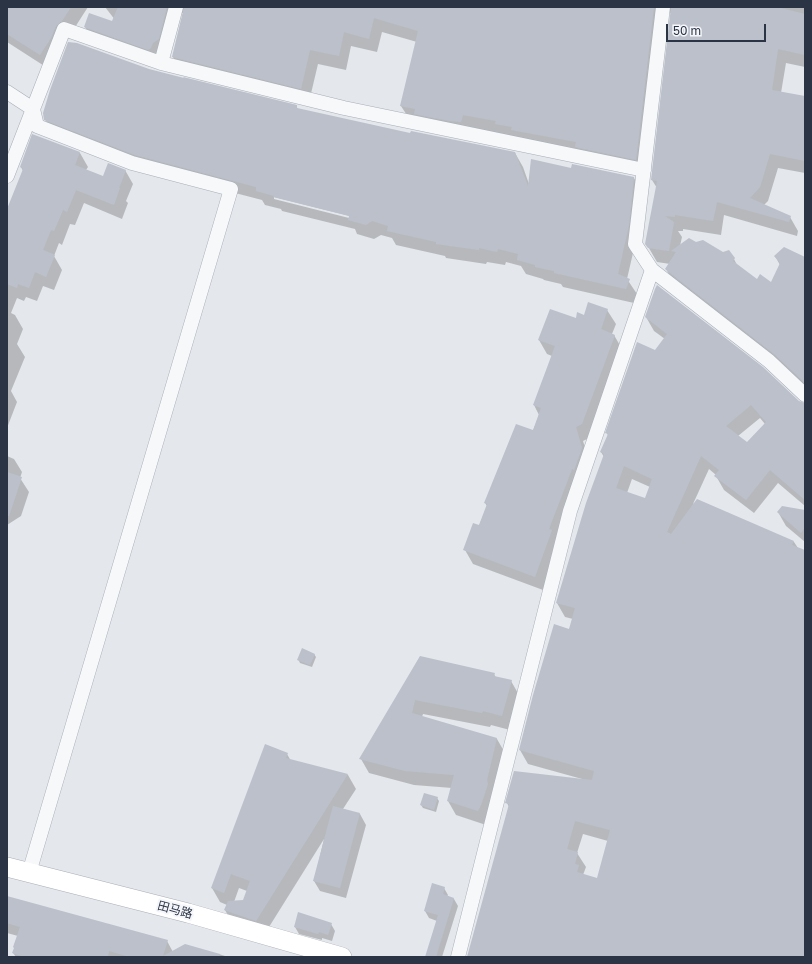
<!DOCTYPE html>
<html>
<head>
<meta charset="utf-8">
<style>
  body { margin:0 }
  #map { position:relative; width:812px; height:964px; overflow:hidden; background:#e4e7ec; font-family:"Golos Text",sans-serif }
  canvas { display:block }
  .frame { position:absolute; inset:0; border:8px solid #2b3445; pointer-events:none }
  .scale { position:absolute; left:666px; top:24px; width:100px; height:18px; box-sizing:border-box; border:2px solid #2b3445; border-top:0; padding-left:5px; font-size:12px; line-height:14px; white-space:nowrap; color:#2b3445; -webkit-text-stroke:3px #f4f6f9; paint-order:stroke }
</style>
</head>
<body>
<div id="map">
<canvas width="812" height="964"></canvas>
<div class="frame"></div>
<div class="scale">50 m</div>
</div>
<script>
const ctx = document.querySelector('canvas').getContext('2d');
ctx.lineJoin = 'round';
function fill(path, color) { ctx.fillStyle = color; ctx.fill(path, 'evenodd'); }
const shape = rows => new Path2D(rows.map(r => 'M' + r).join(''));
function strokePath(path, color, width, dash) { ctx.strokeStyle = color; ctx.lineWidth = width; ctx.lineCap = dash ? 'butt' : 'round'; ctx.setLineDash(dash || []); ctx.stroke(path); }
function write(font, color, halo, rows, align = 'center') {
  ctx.font = font + ' "Golos Text","Noto Sans SC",sans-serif'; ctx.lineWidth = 4; ctx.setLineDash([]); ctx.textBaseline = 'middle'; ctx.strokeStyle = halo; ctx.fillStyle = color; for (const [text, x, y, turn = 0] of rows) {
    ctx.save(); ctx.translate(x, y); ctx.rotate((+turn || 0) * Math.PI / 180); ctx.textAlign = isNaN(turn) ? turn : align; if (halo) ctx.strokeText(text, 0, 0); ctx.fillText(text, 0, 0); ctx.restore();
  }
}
fill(shape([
  [7,7,88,7,70,35,64,40,49,69,7,42],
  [105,7,805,7,805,67,786,63,781,93,805,97,805,173,778,168,768,201,764,205,790,217,798,231,797,236,724,215,721,235,683,229,683,231,678,231,682,237,680,246,734,259,738,267,757,280,771,284,780,265,775,256,805,257,805,389,674,283,666,269,670,264,657,262,646,243,657,188,652,180,672,13,667,13,644,173,410,120,401,106,417,42,382,32,377,52,351,46,346,70,318,64,309,102,181,71,173,57,184,13,182,13,161,58,93,41,85,27,119,25],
  [148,70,296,106,298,109,411,134,515,153,523,167,529,184,572,169,634,178,642,192,636,240,627,279,637,294,634,303,563,287,561,284,544,280,543,279,526,274,521,266,506,262,505,265,487,262,486,264,446,258,445,256,396,245,392,238,381,235,374,239,357,234,355,229,282,211,281,209,265,205,262,200,143,169,53,134,45,119],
  [274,197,354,217,353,219,274,199],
  [33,136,80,153,88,167,86,170,103,177,125,170,133,184,126,201,128,203,122,219,84,203,75,225,70,224,62,245,59,243,54,256,62,270,54,290,43,286,37,301,26,297,24,301,17,298,11,313,15,315,23,329,17,344,25,357,11,391,17,402,7,428,7,211,23,171,21,167],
  [607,310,616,324,612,334,614,335,622,349,589,438,583,441,590,463,543,590,473,564,465,550,479,526,487,506,485,503,533,431,539,415,534,405,552,356,547,354,539,340,584,316],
  [646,317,799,402,805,404,805,506,778,483,754,513,724,490,716,476,716,475,709,469,693,504,698,500,794,542,798,548,805,551,805,957,468,957,509,807,507,803,582,779,528,764,520,750,569,630,573,619,565,617,557,603,604,457,601,452,608,436,607,433,655,351,665,339,654,331],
  [760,418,765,424,747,443,738,436],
  [632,479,650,487,646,499,627,493],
  [583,834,608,841,598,880,583,875,586,867,577,853],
  [7,456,14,459,22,472,20,478,29,492,21,516,7,525],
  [805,511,805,542,786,526,778,512],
  [314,654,316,657,312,667,300,663,298,659],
  [420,657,494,674,496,678,511,681,519,695,510,730,491,725,490,727,423,714,422,717,497,739,505,753,486,825,456,815,448,801,452,788,414,785,369,773,361,759],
  [287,754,291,761,348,775,356,789,343,809,360,814,366,825,346,898,320,891,314,881,324,839,264,935,233,924,225,910,227,905,220,902,212,888],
  [239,888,247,891,244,901,234,902],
  [437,798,439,801,436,812,423,808,421,805],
  [444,888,448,895,447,897,454,899,458,906,442,957,426,957,437,921,429,918,425,911],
  [7,897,167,941,173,952,208,957,16,957,13,953,18,936,7,933],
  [331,924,335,931,332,941,322,938,322,940,299,934,295,927],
  [219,954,228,957,219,957]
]), '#0003');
fill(shape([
  [7,7,71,7,62,21,56,26,51,38,40,55,7,34],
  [118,7,167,7,159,39,153,43,151,48,148,50,84,27,89,13,112,21],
  [184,7,654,7,636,160,575,147,576,142,511,130,512,127,495,124,496,121,463,115,461,122,450,121,414,114,415,109,400,106,418,31,374,18,369,39,344,32,339,56,310,50,301,89,172,57],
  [671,7,777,7,805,14,805,55,778,49,772,90,805,96,805,161,770,154,760,187,750,198,791,216,789,222,717,202,713,221,675,215,675,217,665,216,674,222,669,251,648,248,645,244,657,181,651,180],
  [68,42,77,43,149,69,184,78,183,77,297,105,297,108,410,133,411,131,515,152,528,186,531,159,571,168,572,164,634,177,629,225,618,274,630,279,626,289,554,273,554,271,535,267,535,265,517,260,518,254,498,249,497,252,479,248,479,250,436,244,436,242,387,231,388,226,372,221,366,225,348,220,349,216,273,197,274,196,256,191,256,187,135,155,44,120,43,113,50,90],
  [32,134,80,152,75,165,103,176,108,163,126,170,119,188,120,188,114,205,76,190,67,212,63,210,54,231,51,230,43,250,55,255,46,277,35,272,29,288,18,284,17,288,7,284,7,209,23,169,20,167],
  [689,238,696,242,703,240,723,252,729,250,735,258,733,261,757,279,760,274,771,282,780,263,774,256,784,247,805,257,805,383,774,354,665,269,676,252,671,251],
  [657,285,763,367,799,401,805,403,805,500,770,470,746,500,714,476,719,470,701,456,667,532,671,534,697,499,794,541,792,545,805,550,805,957,467,957,509,804,505,803,514,771,592,780,594,771,519,750,533,695,554,624,569,629,575,608,556,603,586,503,604,454,600,452,608,434,605,433,637,342,655,350,667,334,645,317,655,289],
  [751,405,766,422,747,442,726,426],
  [624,466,652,479,645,498,616,488],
  [575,821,610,830,597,878,577,872,579,865,575,864,578,852,567,849],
  [588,302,608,309,601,329,615,335,582,424,576,427,582,448,574,470,572,469,549,529,552,530,535,577,463,550,473,523,479,525,487,504,484,503,516,424,533,430,541,408,533,405,555,346,538,340,550,309,576,318,577,312,584,315],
  [7,472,22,477,9,516,7,516],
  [782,506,805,510,805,527,801,533,777,512],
  [302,648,315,654,310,665,297,660],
  [420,656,495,673,494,676,512,680,502,716,483,711,482,713,415,700,412,713,497,738,487,780,488,784,481,805,478,811,447,801,454,775,405,771,359,759],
  [265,744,288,753,286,758,348,774,256,921,224,910,228,901,243,900,250,881,231,874,224,893,211,888],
  [424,793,438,797,434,810,420,805],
  [333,806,360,813,340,888,313,881],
  [432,883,445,887,443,894,454,898,436,957,425,957,438,915,424,911],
  [7,896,168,940,163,956,185,944,220,954,219,957,130,957,109,951,108,957,25,957,12,953,14,948,13,947,20,927,7,923],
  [298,912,332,923,328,935,319,932,318,934,294,927]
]), '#bbc0ca');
const street = shape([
  [663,7,635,244,652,270,769,361,805,395],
  [161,63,176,7],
  [7,92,33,109,37,126,132,163,231,189,29,873],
  [7,176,64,29,161,63,344,108,644,170],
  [458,957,570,511,652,270]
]);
const secondary = shape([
  [7,867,188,913,342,957]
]);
strokePath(street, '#a9aeb7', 15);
strokePath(secondary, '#a9aeb7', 20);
strokePath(street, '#f7f8fa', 14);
strokePath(secondary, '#fff', 19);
write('12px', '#2b3445', '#f4f6f9', [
  ["田马路",175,910,15]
]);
</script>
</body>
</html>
